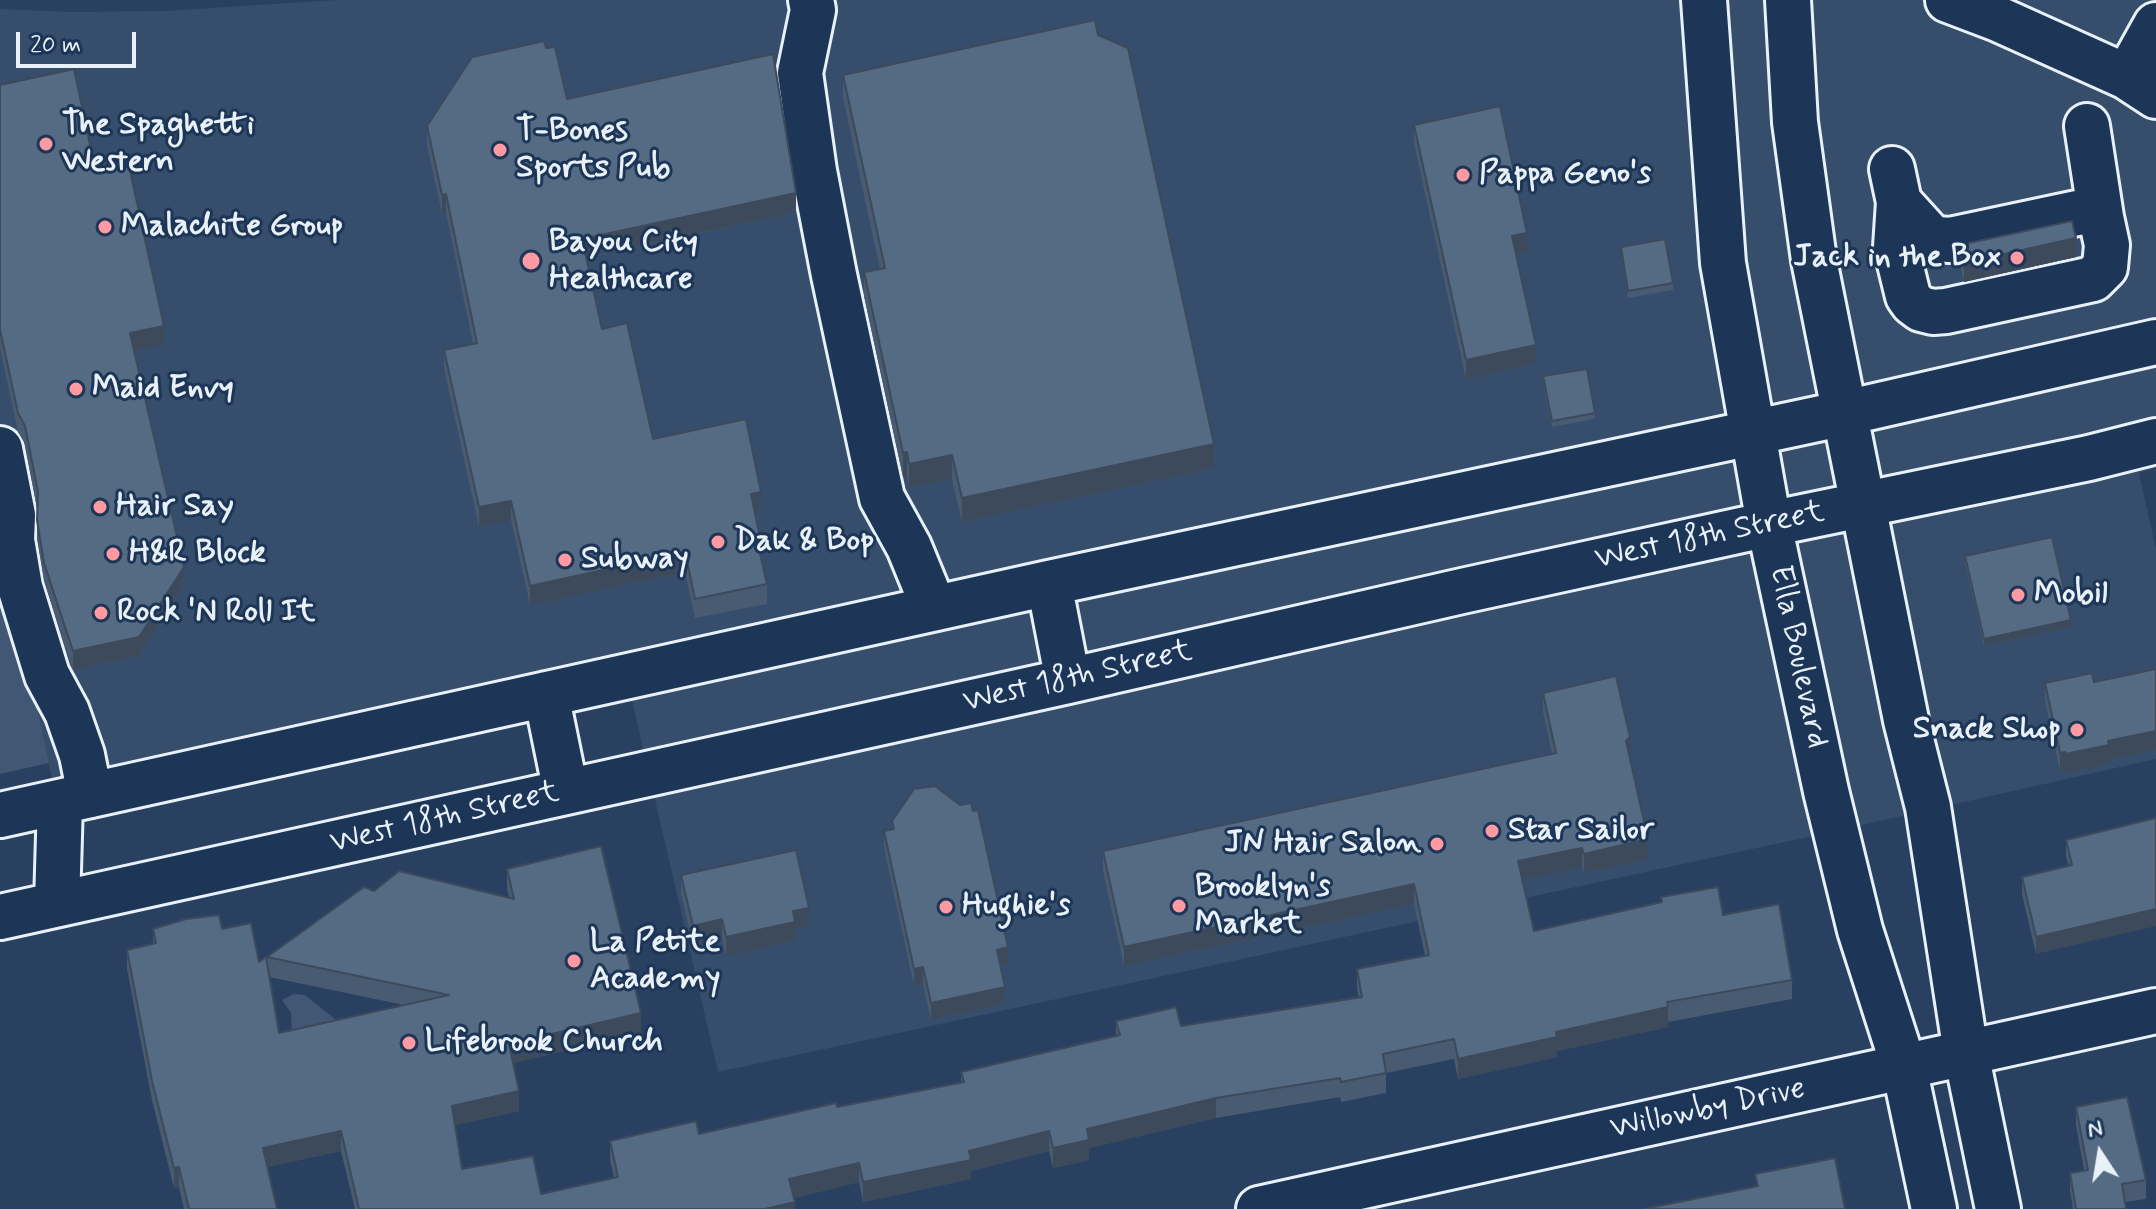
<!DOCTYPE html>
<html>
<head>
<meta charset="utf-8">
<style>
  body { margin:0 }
  #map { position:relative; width:2156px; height:1209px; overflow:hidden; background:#294061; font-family:Mynerve,sans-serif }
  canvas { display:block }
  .north { position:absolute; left:2060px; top:1113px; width:80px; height:80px; -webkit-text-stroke:6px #1d3557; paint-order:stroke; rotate:348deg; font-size:22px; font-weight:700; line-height:32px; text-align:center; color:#e8f1f8 }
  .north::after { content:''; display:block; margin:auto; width:28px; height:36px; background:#e8f1f8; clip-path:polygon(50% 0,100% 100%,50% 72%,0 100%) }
  .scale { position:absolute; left:16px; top:32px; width:120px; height:36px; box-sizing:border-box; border:4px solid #e8f1f8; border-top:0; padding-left:10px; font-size:24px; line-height:28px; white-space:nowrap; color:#e8f1f8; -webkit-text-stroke:6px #1d3557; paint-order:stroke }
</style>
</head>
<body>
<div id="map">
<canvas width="2156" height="1209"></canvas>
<div class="north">N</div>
<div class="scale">20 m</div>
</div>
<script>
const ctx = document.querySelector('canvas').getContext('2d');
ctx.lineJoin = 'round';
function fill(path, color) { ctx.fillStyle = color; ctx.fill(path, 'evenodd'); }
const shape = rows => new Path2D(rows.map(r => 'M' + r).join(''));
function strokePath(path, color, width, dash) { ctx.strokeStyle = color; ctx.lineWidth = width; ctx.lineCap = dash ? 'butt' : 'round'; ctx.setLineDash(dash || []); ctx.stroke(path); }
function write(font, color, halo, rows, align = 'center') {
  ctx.font = font + ' Mynerve,sans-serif'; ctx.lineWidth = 6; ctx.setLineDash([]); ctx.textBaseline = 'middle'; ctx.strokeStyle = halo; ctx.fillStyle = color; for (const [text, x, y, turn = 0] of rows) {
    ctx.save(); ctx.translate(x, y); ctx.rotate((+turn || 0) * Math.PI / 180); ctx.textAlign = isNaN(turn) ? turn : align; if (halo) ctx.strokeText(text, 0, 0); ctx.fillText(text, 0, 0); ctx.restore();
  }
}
fill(shape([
  [337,0,2156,0,2156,468,2139,473,2156,549,2156,759,1808,837,718,1072,622,657,52,779,0,534,0,9,72,12,164,11]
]), '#364d6b');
fill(shape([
  [0,534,49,763,0,774],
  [294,994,305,995,356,1036,292,1040,291,1013,282,1000]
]), '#415774');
const minor = shape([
  [811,0,813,10,800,73,814,171,834,275,882,498,909,547,934,608],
  [1892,169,1899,202,1896,247,1908,296,1913,303,1921,309,1933,312,1946,311,2093,279,2105,267,2107,245,2101,217,2087,126],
  [1899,202,1929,235,1937,239,1950,240,2082,212,2101,217],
  [0,449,13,515,12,540,20,587,47,675,67,712,82,755,90,795],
  [1259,1209,2156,1011]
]);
const major = shape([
  [1704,0,1723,263,1769,524,1826,791,1860,930,1904,1067,1934,1209],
  [1788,0,1795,122,1814,260,1906,720,1928,807,1966,1053,1998,1209],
  [1948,0,1998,19,2127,77,2156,96],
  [2127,77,2156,25],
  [1049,583,1068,681],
  [546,694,566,792],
  [0,815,1049,583,1845,413,2156,342],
  [57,904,60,802],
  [0,917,1068,681,1462,591,1769,524,2089,458,2156,441]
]);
strokePath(minor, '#e8f1f8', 50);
strokePath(major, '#e8f1f8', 50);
strokePath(minor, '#1d3557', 44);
strokePath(major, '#1d3557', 44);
fill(shape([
  [546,48,567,99,796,212,586,258,602,329,653,439,761,511,754,512,767,584,767,604,695,618,685,572,530,605,511,520,479,527,444,369,444,350,473,344,446,213,442,214,427,145,427,126],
  [843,75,1214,468,962,522,952,479,909,488,907,476,903,477,864,296,864,272,880,269,843,98],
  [0,85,96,173,164,345,134,351,184,586,139,656,73,670,44,581,37,538,37,509,25,444,18,432,0,348],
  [1414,125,1527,252,1516,254,1536,363,1466,379,1414,144],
  [1960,245,2076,257,1964,282,1960,263],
  [1621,247,1673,283,1673,290,1628,298],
  [1543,376,1595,413,1595,419,1552,427,1543,383],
  [1965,556,2071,627,1984,646,1965,563],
  [2156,669,2156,750,2109,760,2109,764,2065,773,2065,770,2060,771,2045,701,2045,683,2094,682],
  [1543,693,1630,757,1648,859,1584,873,1582,867,1522,880,1534,931,1661,903,1661,897,1723,915,1792,980,1792,999,1668,1022,1668,1027,1557,1051,1557,1057,1458,1079,1454,1059,1386,1073,1386,1093,1341,1102,1340,1097,1216,1118,1089,1148,1089,1160,1053,1168,1049,1151,971,1171,971,1179,863,1202,859,1182,794,1198,795,1209,355,1209,341,1151,267,1167,277,1209,184,1209,179,1187,174,1188,152,1100,127,969,127,950,153,944,153,929,222,929,259,962,267,962,267,957,374,891,509,898,507,889,507,869,641,1033,513,1063,519,1111,455,1125,462,1169,541,1194,614,1178,610,1160,610,1141,699,1134,961,1082,961,1072,1116,1036,1116,1021,1181,1026,1359,998,1357,989,1357,969,1425,956,1414,904,1124,966,1103,871,1103,851,1552,754,1543,712],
  [269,977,404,1005,279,1033],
  [892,821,1008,965,1001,966,1005,1004,931,1020,923,984,914,986,884,848,884,831,892,829],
  [2138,822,2036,954,2022,894,2022,877,2069,866,2066,857,2066,840],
  [681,875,809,927,795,929,795,941,726,956,722,938,693,945,681,894],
  [2076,1107,2146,1180,2146,1199,2125,1202,2126,1209,2073,1209,2070,1191,2070,1173,2084,1170,2076,1125]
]), '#495b71');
fill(shape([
  [796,193,796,212,582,258,582,239],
  [446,194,446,213,442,214,442,195],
  [1527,233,1527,252,1512,255,1512,236],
  [2076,238,2076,257,1964,282,1964,263],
  [164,326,164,345,130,352,130,333],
  [1536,345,1536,363,1466,379,1466,360],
  [1214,444,1214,468,962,522,962,498],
  [907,452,907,476,903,477,903,453],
  [952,455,952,479,909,488,909,464],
  [761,492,761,511,751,513,751,494],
  [511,501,511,520,479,527,479,507],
  [685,552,685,572,530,605,530,586],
  [184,567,184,586,139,656,73,670,73,651],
  [2071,620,2071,627,1984,646,1984,639],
  [2156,731,2156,750,2109,760,2109,764,2065,773,2065,754,2108,741],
  [1630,737,1630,757,1626,741],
  [2065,752,2065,770,2060,771,2060,753],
  [1648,839,1648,859,1584,873,1584,854],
  [1582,848,1582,867,1518,881,1518,861],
  [1414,884,1414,904,1124,966,1124,947],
  [809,908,809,927,795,929,795,941,726,956,726,937,793,911],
  [2156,909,2156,926,2036,954,2036,937],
  [722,919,722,938,693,945,693,926],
  [1008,947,1008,965,997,967,997,950],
  [923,967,923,984,914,986,914,969],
  [1005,987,1005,1004,931,1020,931,1003],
  [1668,1007,1668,1027,1557,1051,1557,1057,1458,1079,1458,1059,1556,1032],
  [641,1013,641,1033,509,1064,509,1044],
  [519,1091,519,1111,452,1126,452,1106],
  [1216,1098,1216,1118,1089,1148,1089,1160,1053,1168,1053,1148,1087,1129],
  [341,1131,341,1151,263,1168,263,1148],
  [1049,1131,1049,1151,971,1171,971,1179,863,1202,863,1182,969,1151],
  [859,1163,859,1182,789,1199,789,1179],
  [179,1167,179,1187,174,1188,174,1168],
  [795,1202,795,1209,765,1209]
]), '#3c4a5c');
const building = shape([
  [1095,20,1098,35,1128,48,1214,444,962,498,952,455,909,464,907,452,903,453,864,272,885,268,843,75,1095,20],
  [544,41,546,48,555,47,567,99,773,54,796,193,582,239,602,329,627,323,653,439,746,419,761,492,751,494,763,552,760,553,767,584,695,599,685,552,530,586,511,501,479,507,444,350,477,343,446,194,442,195,427,126,472,57,544,41],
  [74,69,96,173,129,166,164,326,130,333,184,567,139,637,73,651,44,563,37,520,38,492,25,426,18,413,0,330,0,85,74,69],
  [1500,106,1527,233,1512,236,1536,345,1466,360,1414,125,1500,106],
  [2072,221,2076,238,1964,263,1960,245,2072,221],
  [1665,239,1673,283,1628,291,1621,247,1665,239],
  [1587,369,1595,413,1552,421,1543,376,1587,369],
  [2052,537,2071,620,1984,639,1965,556,2052,537],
  [2156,669,2156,731,2108,741,2109,745,2065,754,2065,752,2060,753,2045,683,2092,673,2094,682,2156,669],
  [1616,676,1630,737,1626,741,1648,839,1584,854,1582,848,1518,861,1534,931,1662,902,1661,897,1718,887,1723,915,1779,904,1792,980,1667,1002,1668,1007,1556,1032,1557,1037,1458,1059,1454,1039,1383,1054,1386,1073,1341,1082,1340,1078,1216,1098,1087,1129,1089,1140,1053,1148,1049,1131,969,1151,971,1160,863,1182,859,1163,789,1179,795,1202,765,1209,359,1209,341,1131,263,1148,277,1209,189,1209,179,1167,174,1168,152,1081,127,950,156,943,153,929,186,919,219,915,222,929,251,923,259,962,266,957,279,1033,449,995,267,957,364,887,374,891,399,871,514,899,507,869,601,846,641,1013,509,1044,519,1091,452,1106,462,1169,533,1156,541,1194,618,1177,610,1141,696,1121,699,1134,836,1103,837,1107,964,1082,961,1072,1120,1035,1116,1021,1176,1007,1181,1026,1362,997,1357,969,1429,955,1414,884,1124,947,1103,851,1556,753,1543,693,1616,676],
  [935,786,960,805,971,803,973,811,978,810,1008,947,997,950,1005,987,931,1003,923,967,914,969,884,831,894,829,892,821,914,789,935,786],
  [2156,818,2156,909,2036,937,2022,877,2072,865,2066,840,2156,818],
  [796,850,809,908,793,911,795,922,726,937,722,919,693,926,681,875,796,850],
  [2127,1097,2146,1180,2122,1184,2126,1209,2076,1209,2070,1173,2088,1170,2076,1107,2127,1097],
  [1835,1158,1845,1209,1644,1209,1758,1186,1755,1174,1835,1158]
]);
fill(building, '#556a83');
strokePath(building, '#3c4a5c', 2);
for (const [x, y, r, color] of [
  [46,144,8,"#ff9aa2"],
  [500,150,8,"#ff9aa2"],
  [1463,175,8,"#ff9aa2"],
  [105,227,8,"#ff9aa2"],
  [2017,258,8,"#ff9aa2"],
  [531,261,10,"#ff9aa2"],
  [76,389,8,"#ff9aa2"],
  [100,507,8,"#ff9aa2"],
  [718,542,8,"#ff9aa2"],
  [113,554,8,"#ff9aa2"],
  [565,560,8,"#ff9aa2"],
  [2018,595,8,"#ff9aa2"],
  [101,613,8,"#ff9aa2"],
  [2077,730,8,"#ff9aa2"],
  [1492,831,8,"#ff9aa2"],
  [1437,844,8,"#ff9aa2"],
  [1179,906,8,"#ff9aa2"],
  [946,907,8,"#ff9aa2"],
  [574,961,8,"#ff9aa2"],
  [409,1043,8,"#ff9aa2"]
]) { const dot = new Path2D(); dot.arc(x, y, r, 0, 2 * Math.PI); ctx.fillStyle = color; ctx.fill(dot); strokePath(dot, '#1d3557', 3); }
write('bold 32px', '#e8f1f8', '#1d3557', [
  ["The Spaghetti",62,126],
  ["Western",62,163],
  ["T-Bones",516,132],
  ["Sports Pub",516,169],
  ["Pappa Geno's",1479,175],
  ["Malachite Group",121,227],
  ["Bayou City",549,243],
  ["Healthcare",549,280],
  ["Jack in the Box",2001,258,"right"],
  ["Maid Envy",92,389],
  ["Hair Say",116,507],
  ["Dak & Bop",734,542],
  ["H&R Block",129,554],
  ["Subway",581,560],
  ["Mobil",2034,595],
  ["Rock 'N Roll It",117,613],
  ["Snack Shop",2061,730,"right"],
  ["Star Sailor",1508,831],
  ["JN Hair Salon",1421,844,"right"],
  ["Brooklyn's",1195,888],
  ["Market",1195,925],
  ["Hughie's",962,907],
  ["La Petite",590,943],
  ["Academy",590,980],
  ["Lifebrook Church",425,1043]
], 'left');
write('32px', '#e8f1f8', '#1d3557', [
  ["West 18th Street",1710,537,-12],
  ["Ella Boulevard",1797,657,78],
  ["West 18th Street",1078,678,-13],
  ["West 18th Street",445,819,-13],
  ["Willowby Drive",1708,1110,-12]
]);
</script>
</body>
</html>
